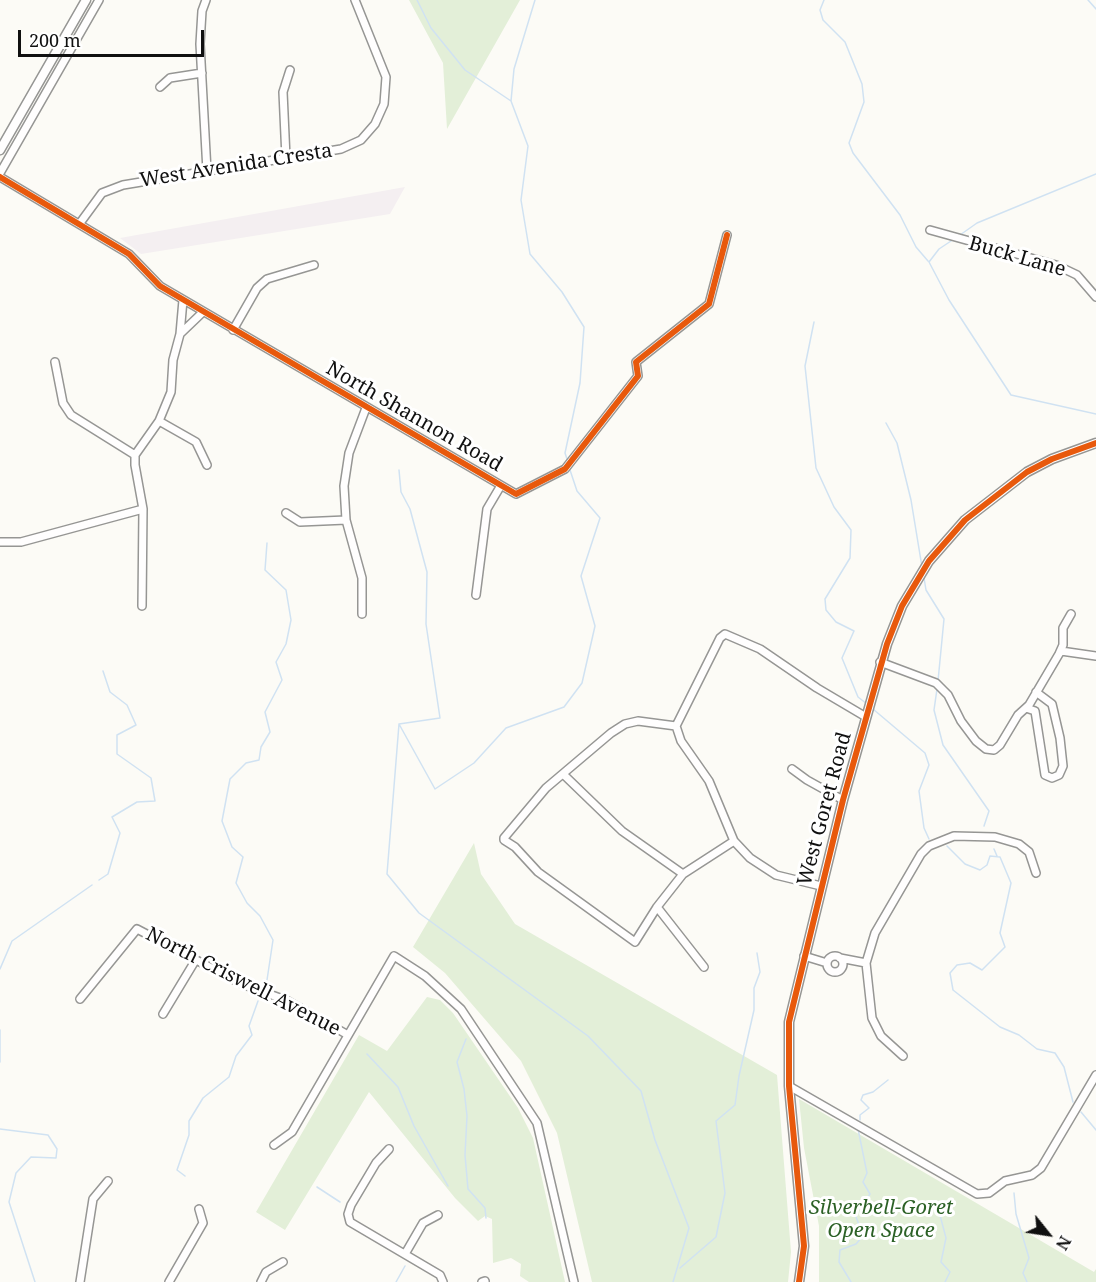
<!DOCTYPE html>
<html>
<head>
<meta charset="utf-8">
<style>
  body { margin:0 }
  #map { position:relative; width:1096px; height:1282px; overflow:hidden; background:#fcfbf6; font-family:"Noto Serif",serif }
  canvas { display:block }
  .north { position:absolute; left:1018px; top:1204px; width:60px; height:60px; -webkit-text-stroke:4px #fff; paint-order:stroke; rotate:120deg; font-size:16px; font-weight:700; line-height:24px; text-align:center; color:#101010 }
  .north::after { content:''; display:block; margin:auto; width:21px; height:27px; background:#101010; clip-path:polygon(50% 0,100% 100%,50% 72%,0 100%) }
  .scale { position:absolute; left:18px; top:30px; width:186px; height:27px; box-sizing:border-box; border:3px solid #101010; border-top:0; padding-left:8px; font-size:18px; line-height:21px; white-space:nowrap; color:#101010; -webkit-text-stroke:4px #fff; paint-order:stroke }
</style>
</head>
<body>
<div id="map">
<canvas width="1096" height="1282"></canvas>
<div class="north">N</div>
<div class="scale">200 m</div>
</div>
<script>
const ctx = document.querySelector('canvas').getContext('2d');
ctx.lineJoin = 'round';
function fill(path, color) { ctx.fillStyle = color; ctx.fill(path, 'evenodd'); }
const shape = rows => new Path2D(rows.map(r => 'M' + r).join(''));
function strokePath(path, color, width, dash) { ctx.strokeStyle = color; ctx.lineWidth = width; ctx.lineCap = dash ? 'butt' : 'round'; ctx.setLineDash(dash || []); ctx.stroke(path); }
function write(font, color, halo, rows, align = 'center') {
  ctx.font = font + ' "Noto Serif",serif'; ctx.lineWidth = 6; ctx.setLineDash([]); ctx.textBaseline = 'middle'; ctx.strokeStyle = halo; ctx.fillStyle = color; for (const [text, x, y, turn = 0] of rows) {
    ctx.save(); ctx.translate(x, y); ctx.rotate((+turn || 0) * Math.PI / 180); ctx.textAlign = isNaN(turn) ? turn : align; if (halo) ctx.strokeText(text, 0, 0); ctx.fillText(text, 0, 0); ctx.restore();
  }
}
fill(shape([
  [405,187,390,214,141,254,120,238]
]), '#f4eff1');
fill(shape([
  [409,0,520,0,447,129,443,63],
  [474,843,481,874,515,924,777,1075,791,1252,788,1282,592,1282,557,1133,521,1061,445,973,413,947],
  [427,997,440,1000,453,1013,518,1108,533,1138,565,1282,529,1282,520,1276,521,1264,511,1258,493,1263,492,1219,485,1216,478,1221,455,1198,369,1092,285,1230,256,1212,359,1035,387,1051],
  [799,1099,1094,1272,1096,1269,1096,1282,819,1282,819,1226,804,1148]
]), '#e3efd8');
strokePath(shape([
  [417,0,431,28,465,70,511,101,528,146,521,200,530,254,562,292,584,327,580,383,565,453,567,459],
  [824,0,820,10,823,20,845,42,862,84,864,102,849,143,853,153,900,215,916,247,928,261],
  [1088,0,1096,9],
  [511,101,514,69,535,0],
  [960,235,977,223,1096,174],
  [954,239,939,249,929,262,949,300,1011,395,1096,414],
  [814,322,805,366,816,468,834,507,851,530,850,558,825,599,826,610,836,622,854,631,842,658,858,697,867,704],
  [886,423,897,443,911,500,922,567],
  [570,470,577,491,600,518,581,576,595,626,582,683,564,707,506,728,474,763,435,789,399,724,387,874,419,913,588,1036,641,1091,655,1140,689,1228,673,1282],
  [924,578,926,590,944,619,938,681],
  [937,689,934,710,943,745,989,811,984,826],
  [873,709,925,753,929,765,919,791,924,828,929,839],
  [399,724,440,718,426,624,427,572,410,509,401,492,399,470],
  [947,846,965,864,980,870,987,865,990,856,1000,857,1011,883,1000,933,1005,947,982,970,970,963,957,965,950,973,953,990,1000,1027,1019,1035,1037,1049,1055,1053,1064,1067,1073,1102],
  [994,849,997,856],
  [99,880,108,874,120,833,112,817,137,802,155,801,151,778,117,754,117,735,136,725,127,705,110,692,103,671],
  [0,969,12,941,92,885],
  [267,980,273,940,260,916,247,903,236,883,243,857,232,847,222,821,230,779,246,763,259,760,261,747,270,732,265,712,282,680,276,662,286,644,291,620,286,590,265,570,267,543],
  [0,1030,0,1062],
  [466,1039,457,1062,464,1089,467,1116,465,1155,468,1189,485,1208,486,1218],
  [367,1054,398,1087,414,1126,448,1186],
  [1081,1112,1096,1130],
  [860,1120,860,1115,869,1108,861,1100,863,1095,873,1092,888,1080],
  [0,1129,48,1135,57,1149,56,1158,31,1157,16,1173,9,1202,35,1282],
  [185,1176,177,1170,189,1135,189,1121,203,1098,229,1077,236,1056,252,1035,249,1026,258,1001],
  [317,1187,340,1202],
  [1014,1193,1016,1214,1029,1258,1023,1273,1027,1282],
  [937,1204,946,1238,941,1262,950,1272,945,1282],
  [680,1268,716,1237,725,1193,716,1121,735,1105,739,1076,754,1010,754,988,760,972,757,953],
  [396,1282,405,1266],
  [851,1282,839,1262,840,1250,856,1244,863,1236,855,1214,870,1194,863,1182,867,1173,858,1129]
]), '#d0e2f2', 1.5);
const minor = shape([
  [206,0,202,11,200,44,207,171],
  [160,87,170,78,202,73],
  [286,158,283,92,290,70],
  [0,173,99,0],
  [0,177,129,254,160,286,516,494,565,469,638,376,636,362,709,304,727,235],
  [80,223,102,193,123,185,341,149,361,140,375,124,384,104,386,77,355,0],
  [930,230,1056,265,1077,275,1096,297],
  [233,330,257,288,267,279,314,265],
  [180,334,183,300],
  [55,362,63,403,71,415,135,455],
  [159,421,196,442,207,465],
  [286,513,300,522,346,520],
  [0,542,21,542,143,509],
  [476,595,487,509,500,487],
  [142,606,143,509,135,465,135,455,159,421,171,392,173,360,180,334,203,312],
  [362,614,362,578,346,520,344,486,349,453,366,408],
  [1061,651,1096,656],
  [880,662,936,683,948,695,961,721,976,741,986,749,994,750,1000,745,1018,715,1029,705,1059,654,1063,645,1063,628,1071,614],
  [1026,708,1035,711,1045,775,1052,778,1059,775,1063,766,1060,738,1052,704,1036,692],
  [676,726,638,721,625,724,611,733,546,788,504,838,504,840,515,847,538,872,635,942,657,907,683,874,734,841],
  [792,769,807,780,843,800],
  [563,774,622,831,683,874],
  [821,886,776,875,750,858,734,841,709,781,681,741,676,726,720,638,725,634,760,649,817,688,866,717],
  [657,907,704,967],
  [804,956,827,963],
  '827 964a8 8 0 1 1 16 0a8 8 0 1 1-16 0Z',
  [840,958,866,963],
  [80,999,137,929,242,984,288,1001,348,1035],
  [163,1014,195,961],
  [903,1056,881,1036,872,1018,866,963,875,933,921,854,929,846,954,836,995,837,1019,844,1029,852,1036,873],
  [789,1086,977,1194,989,1193,1005,1181,1032,1175,1041,1168,1096,1075],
  [274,1145,292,1132,394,956,425,976,461,1009,537,1123,574,1282],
  [389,1149,376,1163,351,1205,348,1214,350,1222,440,1275,443,1282],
  [405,1254,423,1223,438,1215],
  [80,1282,93,1199,108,1181],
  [169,1282,203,1223,199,1209],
  [261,1282,266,1272,283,1262],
  [482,1282,485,1281]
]);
const tertiary = shape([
  [0,150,86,0],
  [799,1282,804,1246,789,1086,789,1022,843,800,887,644,902,606,929,561,965,520,1027,472,1052,459,1096,443]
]);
strokePath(minor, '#969694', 10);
strokePath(tertiary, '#969694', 11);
strokePath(minor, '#fffefe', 7);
strokePath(tertiary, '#fffefe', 8);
strokePath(shape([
  [0,177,129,254,160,286,516,494,565,469,638,376,636,362,709,304,727,235],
  [799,1282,804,1246,789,1086,789,1022,843,800,887,644,902,606,929,561,965,520,1027,472,1052,459,1096,443]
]), '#e8590c', 6);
write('20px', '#101010', '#fff', [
  ["West Avenida Cresta",236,166,-9],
  ["Buck Lane",1017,257,16],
  ["North Shannon Road",414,417,30],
  ["West Goret Road",825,809,-75],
  ["North Criswell Avenue",243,982,27]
]);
write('italic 20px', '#2c6126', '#fff', [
  ["Silverbell-Goret",881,1208],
  ["Open Space",881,1231]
]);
</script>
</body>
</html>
